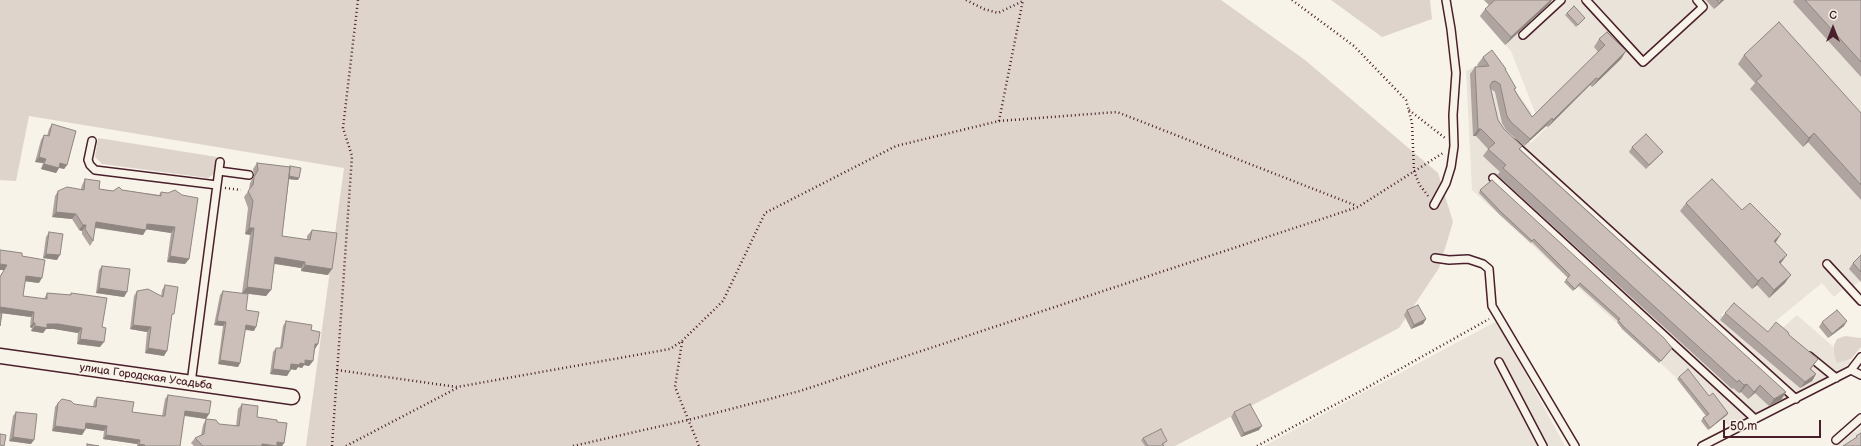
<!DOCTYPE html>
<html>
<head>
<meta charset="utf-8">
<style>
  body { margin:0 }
  #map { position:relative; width:1861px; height:446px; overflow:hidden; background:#f7f3e8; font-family:"Balsamiq Sans",sans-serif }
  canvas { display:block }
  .north { position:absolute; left:1813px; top:8px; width:40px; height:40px; -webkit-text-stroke:3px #f7f3e8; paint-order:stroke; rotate:0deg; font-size:11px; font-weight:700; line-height:16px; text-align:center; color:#4a1f2b }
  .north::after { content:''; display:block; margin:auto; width:14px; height:18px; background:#4a1f2b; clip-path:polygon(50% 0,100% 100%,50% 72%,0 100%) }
  .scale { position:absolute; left:1723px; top:420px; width:98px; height:18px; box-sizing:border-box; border:2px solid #4a1f2b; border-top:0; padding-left:5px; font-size:12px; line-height:14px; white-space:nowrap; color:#4a1f2b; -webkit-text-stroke:3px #f7f3e8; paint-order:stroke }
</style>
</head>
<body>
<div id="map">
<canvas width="1861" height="446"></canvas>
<div class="north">С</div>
<div class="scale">50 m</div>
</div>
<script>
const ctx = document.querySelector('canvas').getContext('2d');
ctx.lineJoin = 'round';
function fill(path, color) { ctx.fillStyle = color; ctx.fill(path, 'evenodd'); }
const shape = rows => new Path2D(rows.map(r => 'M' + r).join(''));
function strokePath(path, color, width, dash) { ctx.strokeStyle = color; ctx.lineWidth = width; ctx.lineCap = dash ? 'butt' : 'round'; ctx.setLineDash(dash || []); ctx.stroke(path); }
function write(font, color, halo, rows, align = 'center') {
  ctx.font = font + ' "Balsamiq Sans",sans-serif'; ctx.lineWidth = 3.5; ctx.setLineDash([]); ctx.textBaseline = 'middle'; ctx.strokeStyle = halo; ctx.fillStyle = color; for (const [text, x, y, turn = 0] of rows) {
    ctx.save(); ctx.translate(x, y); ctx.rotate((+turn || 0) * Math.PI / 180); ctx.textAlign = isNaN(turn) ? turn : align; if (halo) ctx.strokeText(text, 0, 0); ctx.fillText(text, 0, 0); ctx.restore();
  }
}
fill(shape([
  [1483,0,1861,0,1861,282,1860,281,1854,286,1842,290,1834,297,1822,283,1778,319,1763,337,1729,307,1721,315,1759,349,1797,315,1852,363,1731,428,1472,190,1466,71,1492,58,1532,113,1518,131,1531,143,1547,127,1536,115,1511,51,1479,16,1489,6],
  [1497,321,1565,446,1264,446],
  [1861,428,1861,446,1831,446]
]), '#eae3da');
fill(shape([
  [0,0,1221,0,1305,60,1438,173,1453,222,1439,268,1399,328,1175,446,306,446,344,168,29,116,16,181,0,180],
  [1331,0,1430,0,1432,19,1382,37],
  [98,138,217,157,214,174,208,178,102,164,95,157],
  [1845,336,1861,338,1861,347,1851,359,1837,363,1834,354,1834,345,1837,339]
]), '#ded4cc');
const service = shape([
  [1586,0,1643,62,1703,7,1697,0],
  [1523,35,1561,0],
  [92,141,88,160,90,165,95,170,217,185,191,383],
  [1513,143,1796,399],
  [219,171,249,175],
  [1493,178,1755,419],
  [217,185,220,162],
  [1434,205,1446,183,1451,167,1454,146,1453,115,1456,73,1451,29,1446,0],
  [1435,258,1449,260,1468,259,1483,264,1489,269,1492,306,1575,446],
  [1827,264,1861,301],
  [1809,356,1836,378],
  [1499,362,1543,446],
  [1851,370,1861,357],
  [1836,440,1861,418],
  [1702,446,1851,370,1861,375]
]);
const minor = shape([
  [0,356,292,397]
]);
strokePath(service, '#4a1f2b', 10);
strokePath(minor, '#4a1f2b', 17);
strokePath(shape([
  [966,0,984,9,998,13,1023,1],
  [1292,0,1354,46,1406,100,1412,123,1414,171,1419,184,1428,196],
  [1409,110,1445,138],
  [999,121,1117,112,1357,206],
  [225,188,241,190],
  [682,342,675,387,699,446],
  [337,370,457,387,670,349,682,341,723,301,765,213,896,146,999,121,1023,0],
  [332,446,352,156,343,128,358,0],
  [346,446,457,388],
  [573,446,688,420,800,391,1358,207,1443,153],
  [1257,446,1359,392,1489,319]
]), '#4a1f2b', 2.5, [1, 3]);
strokePath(service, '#f7f3e8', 7);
strokePath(minor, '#f7f3e8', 14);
fill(shape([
  [1484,0,1552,0,1549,4,1505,45,1480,16,1485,9,1489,5],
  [1706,0,1724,0,1714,9],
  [1794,0,1861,0,1861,77,1793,2],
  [1567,13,1585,18,1576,27,1565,15],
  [1599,39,1626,51,1621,59,1592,87,1590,85,1548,127,1546,126,1524,146,1506,130,1502,123,1495,92,1491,89,1498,120,1504,129,1522,146,1520,149,1786,392,1781,400,1769,406,1755,393,1748,399,1741,392,1739,393,1733,388,1732,389,1497,175,1500,172,1483,156,1488,149,1476,136,1473,136,1470,74,1475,67,1479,67,1477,65,1483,57,1505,70,1518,96,1532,117,1598,52,1594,47],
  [1744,55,1861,113,1861,200,1808,142,1803,147,1750,89,1755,83,1738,64],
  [52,124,67,165,64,169,59,168,56,173,41,169,43,163,35,162,41,140,44,135,47,136,49,129],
  [1632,147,1659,156,1646,169,1629,152],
  [257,163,289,167,290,166,298,180,289,179,282,236,307,240,307,236,312,230,328,275,301,271,301,268,274,264,271,290,266,296,242,293,250,235,245,234,248,208,244,197,249,190,250,183,254,176,253,169],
  [85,179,99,189,113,191,122,190,159,195,161,192,189,259,185,264,167,262,171,233,146,229,143,235,95,228,93,241,90,246,82,234,82,231,79,230,72,219,52,217,55,196,58,191,81,189,82,185],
  [1480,190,1670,351,1659,363,1622,329,1617,322,1618,321,1579,286,1573,291,1564,282,1568,278,1532,242,1531,243,1499,214,1479,193],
  [1686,203,1742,210,1775,242,1785,283,1769,298,1757,285,1752,289,1680,211],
  [49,232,57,260,43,258,46,237],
  [1861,255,1861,282,1849,269,1853,263],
  [22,256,39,283,25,281,23,296,44,299,47,293,70,295,71,293,102,327,100,347,77,344,78,333,54,329,46,329,43,333,31,331,32,328,30,327,31,317,2,313,0,326,0,276,4,270,0,270],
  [102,266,127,292,124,297,96,293,99,270],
  [165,285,171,319,164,356,145,353,147,332,130,329,134,296,137,291,161,296,162,290],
  [223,291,246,310,254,331,245,330,240,363,238,367,218,364,223,326,214,325,220,295],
  [1407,310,1426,319,1423,324,1411,329,1404,315],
  [1725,313,1768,332,1789,335,1818,359,1811,369,1816,374,1812,381,1800,388,1720,320],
  [286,321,311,330,315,349,313,361,309,366,304,365,302,368,298,367,296,370,291,369,290,371,287,376,270,374,273,352,276,348,280,348,283,326],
  [1822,322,1844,326,1828,338,1819,327],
  [1679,377,1709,396,1728,413,1727,415,1708,430,1701,421,1703,418,1706,416,1677,379],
  [168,395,206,419,184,416,180,446,137,446,137,444,103,439,104,431,85,428,85,430,82,435,52,431,55,407,58,403,93,407,94,401,97,397,132,412,162,416,165,399],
  [242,404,257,417,277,422,284,443,282,446,194,446,191,443,195,438,201,435,203,425,206,419,219,424,236,426,238,409],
  [16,412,31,444,9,441,13,416],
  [1234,412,1259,430,1241,437,1231,417],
  [1143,438,1165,444,1163,445,1164,446,1145,446,1141,440]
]), '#afa49f');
fill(shape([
  [1551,0,1552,0,1549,4,1505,45,1511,37],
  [1722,0,1724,0,1714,9,1719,3],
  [1626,51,1621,59,1592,87,1598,79],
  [1596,78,1590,85,1548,127,1553,120],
  [1552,118,1546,126,1524,146,1530,139],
  [1478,129,1481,129,1476,136,1473,136],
  [1814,133,1808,142,1803,147,1809,138],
  [39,157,46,159,43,163,35,162],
  [60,163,67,165,64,169,57,167],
  [44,164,59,168,56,173,41,169],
  [288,176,299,178,298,180,287,179],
  [56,212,76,214,72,219,52,217],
  [96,222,146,230,143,235,93,227],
  [147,224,175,227,171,233,144,229],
  [83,225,86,225,82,231,79,230],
  [249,228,254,228,250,235,245,234],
  [1781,234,1776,242,1768,249,1774,241],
  [46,254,60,255,57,260,43,258],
  [1787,255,1781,263,1773,270,1779,262],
  [170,256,189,259,185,264,167,262],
  [275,257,305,262,301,268,271,263],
  [0,264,7,265,4,270,0,270],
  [305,265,332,269,328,275,301,271],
  [1791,275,1785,283,1769,298,1774,290],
  [26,276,42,278,39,283,23,281],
  [1762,277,1757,285,1752,289,1758,281],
  [247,287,271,290,266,296,242,293],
  [99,288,127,292,124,297,96,293],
  [0,307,34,312,31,317,0,313],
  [1426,319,1423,324,1411,329,1414,325],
  [217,321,226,322,223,326,214,325],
  [1847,321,1844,326,1828,338,1832,334],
  [33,323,35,323,32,328,30,327],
  [47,324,58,324,82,328,78,333,54,329,46,329,43,333,31,331,35,326],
  [133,325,151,327,147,332,130,329],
  [246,325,256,327,254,331,243,329],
  [80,339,104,342,100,347,77,344],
  [315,344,318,344,315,349],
  [148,348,167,351,164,356,145,353],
  [220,360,240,363,238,367,218,364],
  [305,360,313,361,309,366,304,365,302,368,298,367,296,370,288,369,291,364,300,363],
  [273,369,290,371,287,376,270,374],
  [1816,374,1812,381,1800,388,1805,382],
  [1747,384,1741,392,1739,393,1744,385],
  [1760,385,1755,393,1748,399],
  [1786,392,1781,400,1769,406,1774,399],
  [185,411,209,414,206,419,182,415],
  [1728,413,1727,415,1708,430,1710,428],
  [86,423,107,426,104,431,83,428],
  [55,426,85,430,82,435,52,431],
  [1262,426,1259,430,1241,437,1244,433],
  [106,435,140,440,137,444,103,439],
  [13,437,34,440,31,444,9,441],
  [277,442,284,443,282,446,261,446,262,444],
  [139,444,145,445,144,446,138,446]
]), '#8f8682');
const building = shape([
  [1495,0,1551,0,1511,37,1485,9,1495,0],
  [1717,0,1722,0,1719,3,1717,0],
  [1805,0,1861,0,1861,62,1805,0],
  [1574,6,1585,18,1578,25,1567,13,1574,6],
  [1779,22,1861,113,1861,185,1814,133,1809,138,1756,81,1762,76,1744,55,1779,22],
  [1607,32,1626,51,1598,79,1596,78,1553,120,1552,118,1530,139,1511,122,1507,116,1500,84,1495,81,1492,82,1490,86,1498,120,1504,129,1522,146,1519,149,1786,392,1774,399,1760,385,1754,392,1747,384,1744,385,1739,380,1737,382,1503,168,1506,165,1488,149,1495,143,1481,129,1478,129,1475,67,1489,66,1483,57,1492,50,1506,69,1505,69,1516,88,1514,89,1518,96,1532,117,1605,45,1599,39,1607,32],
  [52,124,76,131,67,165,60,163,59,168,44,164,46,159,39,157,44,135,49,136,52,124],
  [1646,134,1663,152,1649,165,1632,147,1646,134],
  [257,163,290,167,282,236,310,240,312,230,337,233,332,269,305,265,305,262,275,257,271,290,247,287,254,228,249,228,253,201,248,191,253,185,254,177,258,170,257,163],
  [290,166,301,168,299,178,289,176,290,167,290,166],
  [85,179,100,181,99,189,113,191,119,187,122,190,161,196,161,192,168,193,175,190,182,195,198,198,189,259,170,256,175,227,147,224,146,230,96,222,93,241,85,229,86,225,83,225,76,214,56,212,58,191,67,187,84,190,85,179],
  [1712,179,1742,210,1750,203,1781,234,1774,241,1787,255,1779,262,1791,275,1774,290,1762,277,1758,281,1686,203,1712,179],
  [1492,180,1664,338,1672,348,1661,361,1623,326,1618,320,1620,319,1580,283,1575,289,1566,280,1570,275,1534,239,1532,241,1500,211,1480,190,1492,180],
  [49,232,63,234,60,255,46,254,49,232],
  [0,250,22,253,22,256,45,260,42,278,26,276,23,296,47,299,47,293,71,295,71,293,107,298,102,327,106,328,104,342,80,339,82,328,58,324,47,324,47,328,35,326,35,323,33,323,34,312,0,307,0,277,7,265,0,264,0,250],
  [1861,255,1861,272,1853,263,1861,255],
  [102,266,130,269,127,292,99,288,102,266],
  [165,285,178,287,174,314,172,314,167,351,148,348,151,327,133,325,137,291,148,289,163,297,165,285],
  [223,291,248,294,246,310,259,312,256,327,246,325,240,363,220,360,226,322,217,321,223,291],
  [1734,303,1768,332,1776,322,1788,332,1789,335,1818,359,1810,369,1816,374,1805,382,1725,313,1734,303],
  [1418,305,1426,319,1414,325,1407,310,1418,305],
  [1837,310,1847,321,1832,334,1822,322,1837,310],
  [0,313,2,313,0,326,0,313],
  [286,321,312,325,311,330,320,332,318,344,315,344,313,361,305,360,305,364,300,363,299,365,291,364,290,371,273,369,276,348,282,348,286,321],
  [1688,369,1709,396,1713,393,1728,413,1710,428,1703,418,1709,414,1679,377,1688,369],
  [168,395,211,401,209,414,185,411,180,446,144,446,145,445,139,444,140,440,106,435,107,426,86,423,85,430,55,426,58,403,62,399,71,401,74,404,96,407,97,397,134,402,132,412,163,416,165,416,168,395],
  [242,404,258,406,257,417,277,420,277,422,287,423,284,443,277,442,277,446,262,444,262,446,203,446,195,438,204,434,206,419,216,420,219,424,239,426,242,404],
  [1250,404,1262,426,1244,433,1234,412,1250,404],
  [16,412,37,414,34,440,13,437,16,412],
  [1161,429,1167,441,1162,444,1164,446,1148,446,1143,438,1161,429],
  [1861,433,1861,446,1843,446,1857,437,1856,436,1861,433],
  [0,434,6,435,4,446,0,445,0,434],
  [87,444,99,446,87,446,87,444]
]);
fill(building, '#ccbfb9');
strokePath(building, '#8f8682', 1);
write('11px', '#4a1f2b', '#f7f3e8', [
  ["улица Городская Усадьба",146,377,8]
]);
</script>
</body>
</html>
